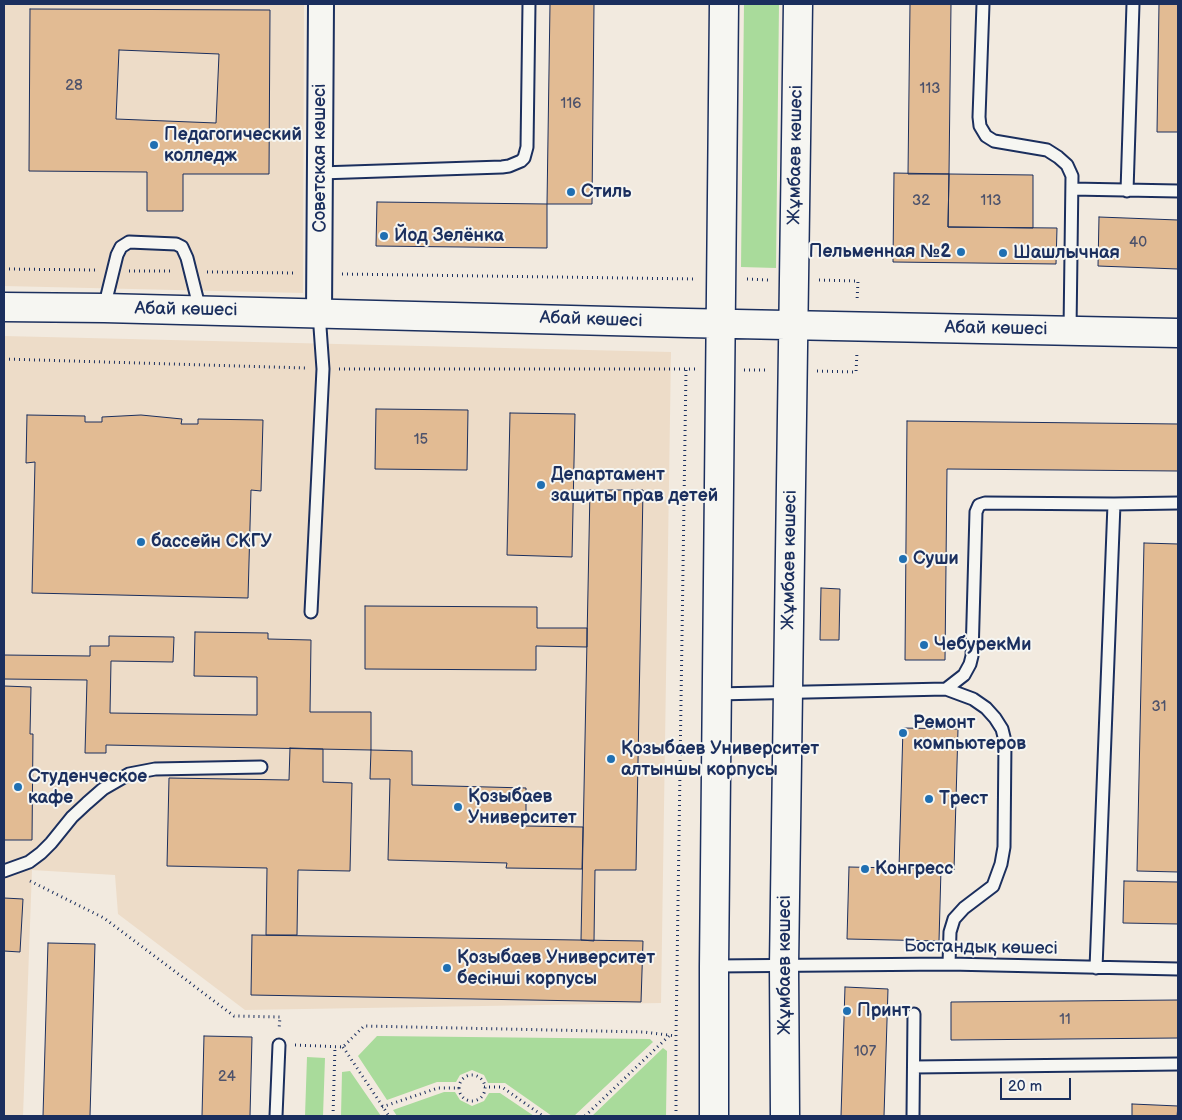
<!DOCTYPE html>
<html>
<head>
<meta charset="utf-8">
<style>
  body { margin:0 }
  #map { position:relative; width:1182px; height:1120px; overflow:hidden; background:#f2eadf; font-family:"Balsamiq Sans",sans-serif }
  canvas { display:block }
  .frame { position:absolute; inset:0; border:5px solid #1b2f5e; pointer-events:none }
  .scale { position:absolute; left:1000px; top:1078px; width:71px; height:22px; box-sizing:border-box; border:2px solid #1b2f5e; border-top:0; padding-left:6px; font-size:15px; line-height:18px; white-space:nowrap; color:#1b2f5e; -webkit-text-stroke:4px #f6f6f2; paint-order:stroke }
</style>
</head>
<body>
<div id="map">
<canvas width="1182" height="1120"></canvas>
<div class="frame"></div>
<div class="scale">20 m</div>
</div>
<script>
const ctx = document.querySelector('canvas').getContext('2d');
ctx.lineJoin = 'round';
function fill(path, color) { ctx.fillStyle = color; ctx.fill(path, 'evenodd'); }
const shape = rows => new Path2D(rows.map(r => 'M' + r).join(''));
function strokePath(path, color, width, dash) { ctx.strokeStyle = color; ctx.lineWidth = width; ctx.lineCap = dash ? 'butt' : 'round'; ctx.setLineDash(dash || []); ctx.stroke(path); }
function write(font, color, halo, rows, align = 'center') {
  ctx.font = font + ' "Balsamiq Sans",sans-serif'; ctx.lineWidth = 4; ctx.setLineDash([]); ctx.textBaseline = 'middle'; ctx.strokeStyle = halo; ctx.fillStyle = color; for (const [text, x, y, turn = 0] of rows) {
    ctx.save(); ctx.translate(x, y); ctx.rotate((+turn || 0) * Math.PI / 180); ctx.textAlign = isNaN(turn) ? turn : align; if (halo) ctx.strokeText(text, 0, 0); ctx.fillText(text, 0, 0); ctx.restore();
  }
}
fill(shape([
  [4,4,304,4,303,293,4,286],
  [4,336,671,352,661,1003,245,1010,118,914,115,875,32,870,23,1116,4,1116]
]), '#eddcc8');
fill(shape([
  [744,4,779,4,776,268,741,267],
  [377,1036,650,1039,653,1042,574,1116,552,1116,505,1083,488,1083,484,1075,472,1070,460,1075,456,1082,437,1082,387,1100,358,1056],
  [663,1048,667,1051,666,1116,592,1116],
  [307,1057,325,1058,323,1116,305,1116],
  [350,1071,381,1116,341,1116,342,1072],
  [444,1092,455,1092,460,1100,472,1106,484,1101,489,1093,500,1093,534,1116,397,1116,393,1110]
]), '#a9db9b');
const building = shape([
  [550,4,594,4,592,204,547,204,550,4],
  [910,4,951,4,949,174,908,174,910,4],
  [1159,4,1178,4,1178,132,1157,132,1159,4],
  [30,9,270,10,269,174,183,174,183,211,147,211,147,172,29,171,30,9],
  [119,50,219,54,216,123,116,119,119,50],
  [894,173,949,174,948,227,1057,228,1056,264,893,262,894,173],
  [949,174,1033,175,1033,228,948,227,949,174],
  [377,202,547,204,547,248,376,246,377,202],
  [1099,217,1178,220,1178,269,1098,266,1099,217],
  [376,409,468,410,467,470,375,469,376,409],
  [510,413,575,414,572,557,507,555,510,413],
  [27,415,85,416,85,422,102,422,102,417,141,415,182,419,181,424,198,424,198,419,263,420,261,491,251,490,248,598,32,593,35,462,26,463,27,415],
  [907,421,1178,424,1178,471,947,469,945,660,905,660,907,421],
  [590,490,643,490,636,870,595,870,594,941,581,940,590,490],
  [1144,543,1178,544,1178,872,1137,871,1144,543],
  [821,588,840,589,839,640,820,640,821,588],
  [365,606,537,607,537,628,587,628,587,647,536,646,536,670,365,669,365,606],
  [195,632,268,633,268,639,311,640,310,712,371,712,371,750,106,745,106,753,85,753,87,680,4,679,4,655,90,656,90,646,109,646,109,636,174,637,173,662,111,661,110,713,257,715,257,677,194,676,195,632],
  [4,686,31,687,30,734,33,734,32,840,4,840,4,686],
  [903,728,958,729,954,870,899,868,903,728],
  [290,748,323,749,323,782,352,783,350,871,298,870,297,935,266,935,267,868,167,866,169,778,289,780,290,748],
  [371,750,412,751,412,785,526,788,526,826,583,827,582,869,506,868,507,863,388,860,390,779,370,779,371,750],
  [849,867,941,869,939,941,847,939,849,867],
  [1124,881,1178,882,1178,924,1123,923,1124,881],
  [4,898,23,899,20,952,4,951,4,898],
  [252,935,643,941,641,1002,251,995,252,935],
  [48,943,95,944,90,1116,43,1116,48,943],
  [845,987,888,989,884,1116,841,1116,845,987],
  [1178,1000,1178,1038,951,1040,951,1002,1178,1000],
  [204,1036,252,1037,250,1116,202,1116,204,1036],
  [1132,1104,1178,1106,1177,1116,1132,1116,1132,1104]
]);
fill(building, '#e2bb93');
strokePath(building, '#1b2f5e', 1);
const lane = shape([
  [983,4,979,117,980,126,986,136,994,141,1047,150,1058,157,1067,165,1072,176,1070,330],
  [320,173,502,167,509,166,521,161,524,158,527,147,529,4],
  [1072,189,1178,191],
  [1127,191,1133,4],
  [104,308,117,255,121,247,129,242,176,244,182,247,187,258,200,310],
  [311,612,323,369,319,313],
  [946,689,964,675,970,664,972,656,976,512,979,505,985,503,1114,504],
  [716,694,946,689,973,699,986,708,995,718,1002,729,1005,741,1004,847,1001,864,993,886,964,908,954,919,950,932,949,964],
  [4,871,29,862,41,853,51,843,72,817,87,803,103,789,129,774,155,769,261,767],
  [714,966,949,964,1178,969],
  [1096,968,1114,504,1178,503],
  [914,1067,1178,1064],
  [276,1116,279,1045],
  [913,1116,914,1014]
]);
const street = shape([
  [319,313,321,4]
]);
const secondary = shape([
  [4,307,104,308,687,323,1178,333],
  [714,1116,714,966,724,4],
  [785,1116,784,965,798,4]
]);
strokePath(lane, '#1b2f5e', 15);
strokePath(street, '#1b2f5e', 28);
strokePath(secondary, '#1b2f5e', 31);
strokePath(shape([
  [4,269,96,270],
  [129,271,173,271],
  [207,272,296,273],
  [342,274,696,279],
  [747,279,768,280],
  [819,280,858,281,857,301],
  [4,359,306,368],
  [339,369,696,369],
  [744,370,768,370],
  [817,371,856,372,857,352],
  [30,881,104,918,234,1016,280,1017,279,1030],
  [295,1045,343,1047,364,1026,644,1032,676,1036],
  [343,1047,389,1116],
  '459 1088a13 13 0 1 1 26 0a13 13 0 1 1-26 0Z',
  [484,1087,502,1087,543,1116],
  [382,1107,438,1088,459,1088],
  [333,1116,335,1046],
  [585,1116,670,1035],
  [676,1116,676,1036,686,369]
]), '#1b2f5e', 3, [1, 4]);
strokePath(lane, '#f6f6f2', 11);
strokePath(street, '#f6f6f2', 24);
strokePath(secondary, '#f6f6f2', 28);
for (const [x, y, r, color] of [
  [154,145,5,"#1f6fb2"],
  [571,192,5,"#1f6fb2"],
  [384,236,5,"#1f6fb2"],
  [961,252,5,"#1f6fb2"],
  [1003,253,5,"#1f6fb2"],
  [541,485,5,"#1f6fb2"],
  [141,542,5,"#1f6fb2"],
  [903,559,5,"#1f6fb2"],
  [924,645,5,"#1f6fb2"],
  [903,733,5,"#1f6fb2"],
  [611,759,5,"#1f6fb2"],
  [18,787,5,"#1f6fb2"],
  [929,799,5,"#1f6fb2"],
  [458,807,5,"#1f6fb2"],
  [865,869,5,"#1f6fb2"],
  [447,968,5,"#1f6fb2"],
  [847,1011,5,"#1f6fb2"]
]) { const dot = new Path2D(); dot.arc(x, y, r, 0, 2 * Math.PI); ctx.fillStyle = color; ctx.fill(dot); strokePath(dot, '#f6f6f2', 2); }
write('15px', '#4d526b', null, [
  ["28",74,86],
  ["113",930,89],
  ["116",571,104],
  ["32",921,201],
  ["113",991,201],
  ["40",1138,243],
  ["15",421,440],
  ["31",1159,707],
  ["11",1065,1020],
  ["107",865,1052],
  ["24",227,1077]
]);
write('bold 18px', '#1b2f5e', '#f6f6f2', [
  ["Педагогический",164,135],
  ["колледж",164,156],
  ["Стиль",581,192],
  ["Йод Зелёнка",394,236],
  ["Пельменная №2",951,252,"right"],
  ["Шашлычная",1013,253],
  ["Департамент",551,475],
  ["защиты прав детей",551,496],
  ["бассейн СКГУ",151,542],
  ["Суши",913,559],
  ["ЧебурекМи",934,645],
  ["Ремонт",913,723],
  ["компьютеров",913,744],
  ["Қозыбаев Университет",621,749],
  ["алтыншы корпусы",621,770],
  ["Студенческое",28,777],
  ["кафе",28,798],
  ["Қозыбаев",468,797],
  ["Университет",468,818],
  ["Трест",939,799],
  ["Конгресс",875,869],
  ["Қозыбаев Университет",457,958],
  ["бесінші корпусы",457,979],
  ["Принт",857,1011]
], 'left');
write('18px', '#1b2f5e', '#f6f6f2', [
  ["Жұмбаев көшесі",796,155,-89],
  ["Советская көшесі",320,158,-90],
  ["Абай көшесі",186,310,1],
  ["Абай көшесі",591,320,2],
  ["Абай көшесі",996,329,1],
  ["Жұмбаев көшесі",790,560,-89],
  ["Бостандық көшесі",981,948,1],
  ["Жұмбаев көшесі",785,965,-90]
]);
</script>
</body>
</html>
